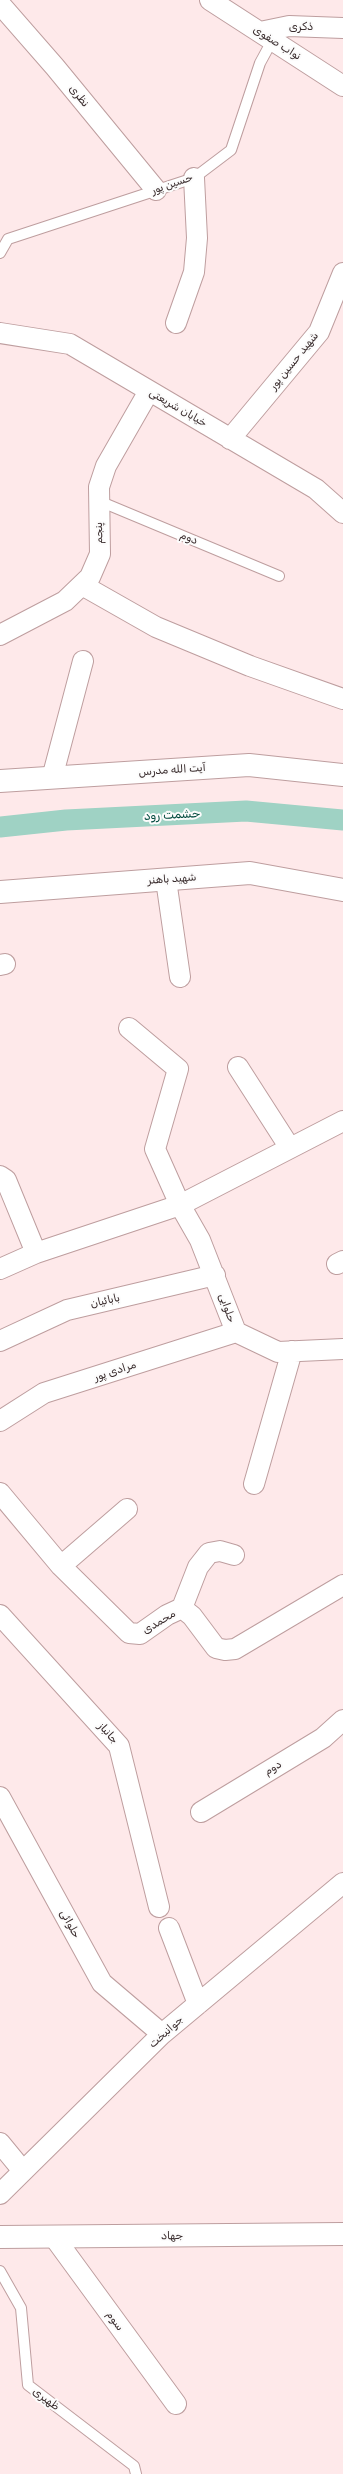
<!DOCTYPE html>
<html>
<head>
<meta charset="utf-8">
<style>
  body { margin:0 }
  canvas { display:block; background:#fee9ea }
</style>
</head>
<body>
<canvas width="343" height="2474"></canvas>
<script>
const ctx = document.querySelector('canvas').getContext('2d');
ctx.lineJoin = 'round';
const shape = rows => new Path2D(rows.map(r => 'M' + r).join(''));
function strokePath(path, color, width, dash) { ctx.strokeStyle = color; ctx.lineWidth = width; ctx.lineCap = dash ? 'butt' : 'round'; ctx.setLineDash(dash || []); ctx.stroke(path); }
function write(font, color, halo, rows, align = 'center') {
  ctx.font = font + ' Rubik,"Noto Sans Arabic",sans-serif'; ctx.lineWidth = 4; ctx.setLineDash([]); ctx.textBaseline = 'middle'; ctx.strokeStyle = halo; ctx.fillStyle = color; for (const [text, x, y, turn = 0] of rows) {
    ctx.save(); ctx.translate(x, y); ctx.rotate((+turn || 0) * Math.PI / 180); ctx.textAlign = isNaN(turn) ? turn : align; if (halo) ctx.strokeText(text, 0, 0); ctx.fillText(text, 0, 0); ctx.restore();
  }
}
strokePath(shape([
  [0,827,66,820,246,811,343,820]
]), '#9fd2c4', 21);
const lane = shape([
  [0,253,8,239,194,178,231,150,260,63,273,39],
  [99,501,279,576],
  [0,2271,21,2308,28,2385,134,2466,136,2474]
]);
const street = shape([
  [210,0,343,86],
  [0,4,55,67,156,190],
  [260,32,289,26,343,28],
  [176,323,194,272,197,238,194,178],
  [0,333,70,344,316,489,343,513],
  [230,439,319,332,343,273],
  [82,585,156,627,250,666,343,699],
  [0,635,65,601,90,577,100,554,99,487,106,466,149,391],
  [52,778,83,661],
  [166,880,180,977],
  [0,965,5,964],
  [129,1028,178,1069,155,1149,180,1205,200,1240,236,1332,278,1352,343,1349],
  [238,1067,290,1148],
  [0,1176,6,1180,36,1253],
  [337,1264,343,1261],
  [0,1269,36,1253,180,1205,343,1121],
  [0,1341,67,1310,215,1275],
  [0,1421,44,1393,236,1332],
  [254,1484,292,1351],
  [0,1493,61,1566,129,1633,140,1634,167,1615,182,1608,192,1616,216,1648,225,1650,235,1649,343,1585],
  [61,1566,127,1509],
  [182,1608,198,1567,209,1553,220,1551,234,1555],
  [0,1615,119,1746,159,1907],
  [0,1797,102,1983,162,2034],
  [201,1812,323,1738,343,1720],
  [169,1928,198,2004],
  [0,2143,23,2171],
  [0,2194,162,2034,343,1883],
  [54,2237,176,2404]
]);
const secondary = shape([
  [0,781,249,765,343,775],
  [0,892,250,873,343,890],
  [0,2237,343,2234]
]);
strokePath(lane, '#be9e9f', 12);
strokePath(street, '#be9e9f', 22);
strokePath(secondary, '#be9e9f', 24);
strokePath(lane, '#fff', 10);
strokePath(street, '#fff', 20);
strokePath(secondary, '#fff', 22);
write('11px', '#392c2d', '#fcfcfc', [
  ["ذکری",301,27],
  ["نواب صفوی",277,43,32],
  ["نظری",79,96,51],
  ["حسین پور",172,184,-19],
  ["شهید حسین پور",294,361,-51],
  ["خیابان شریعتی",178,408,30],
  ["پنجم",99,533,-91],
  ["دوم",189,538,23],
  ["آیت الله مدرس",172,770,-4],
  ["شهید باهنر",172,879,-4],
  ["بابائیان",105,1301,-13],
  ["حلوایی",227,1308,70],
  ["مرادی پور",115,1371,-18],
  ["محمدی",159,1622,-31],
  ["جانباز",108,1733,48],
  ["دوم",273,1768,-31],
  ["حلوائی",70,1924,61],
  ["جوانبخت",166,2032,-42],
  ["جهاد",172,2236,-1],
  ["سوم",115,2321,54],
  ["ظهیری",46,2399,37]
]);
write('italic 12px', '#004a3d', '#fcfcfc', [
  ["حشمت رود",172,815,-3]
]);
</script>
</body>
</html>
